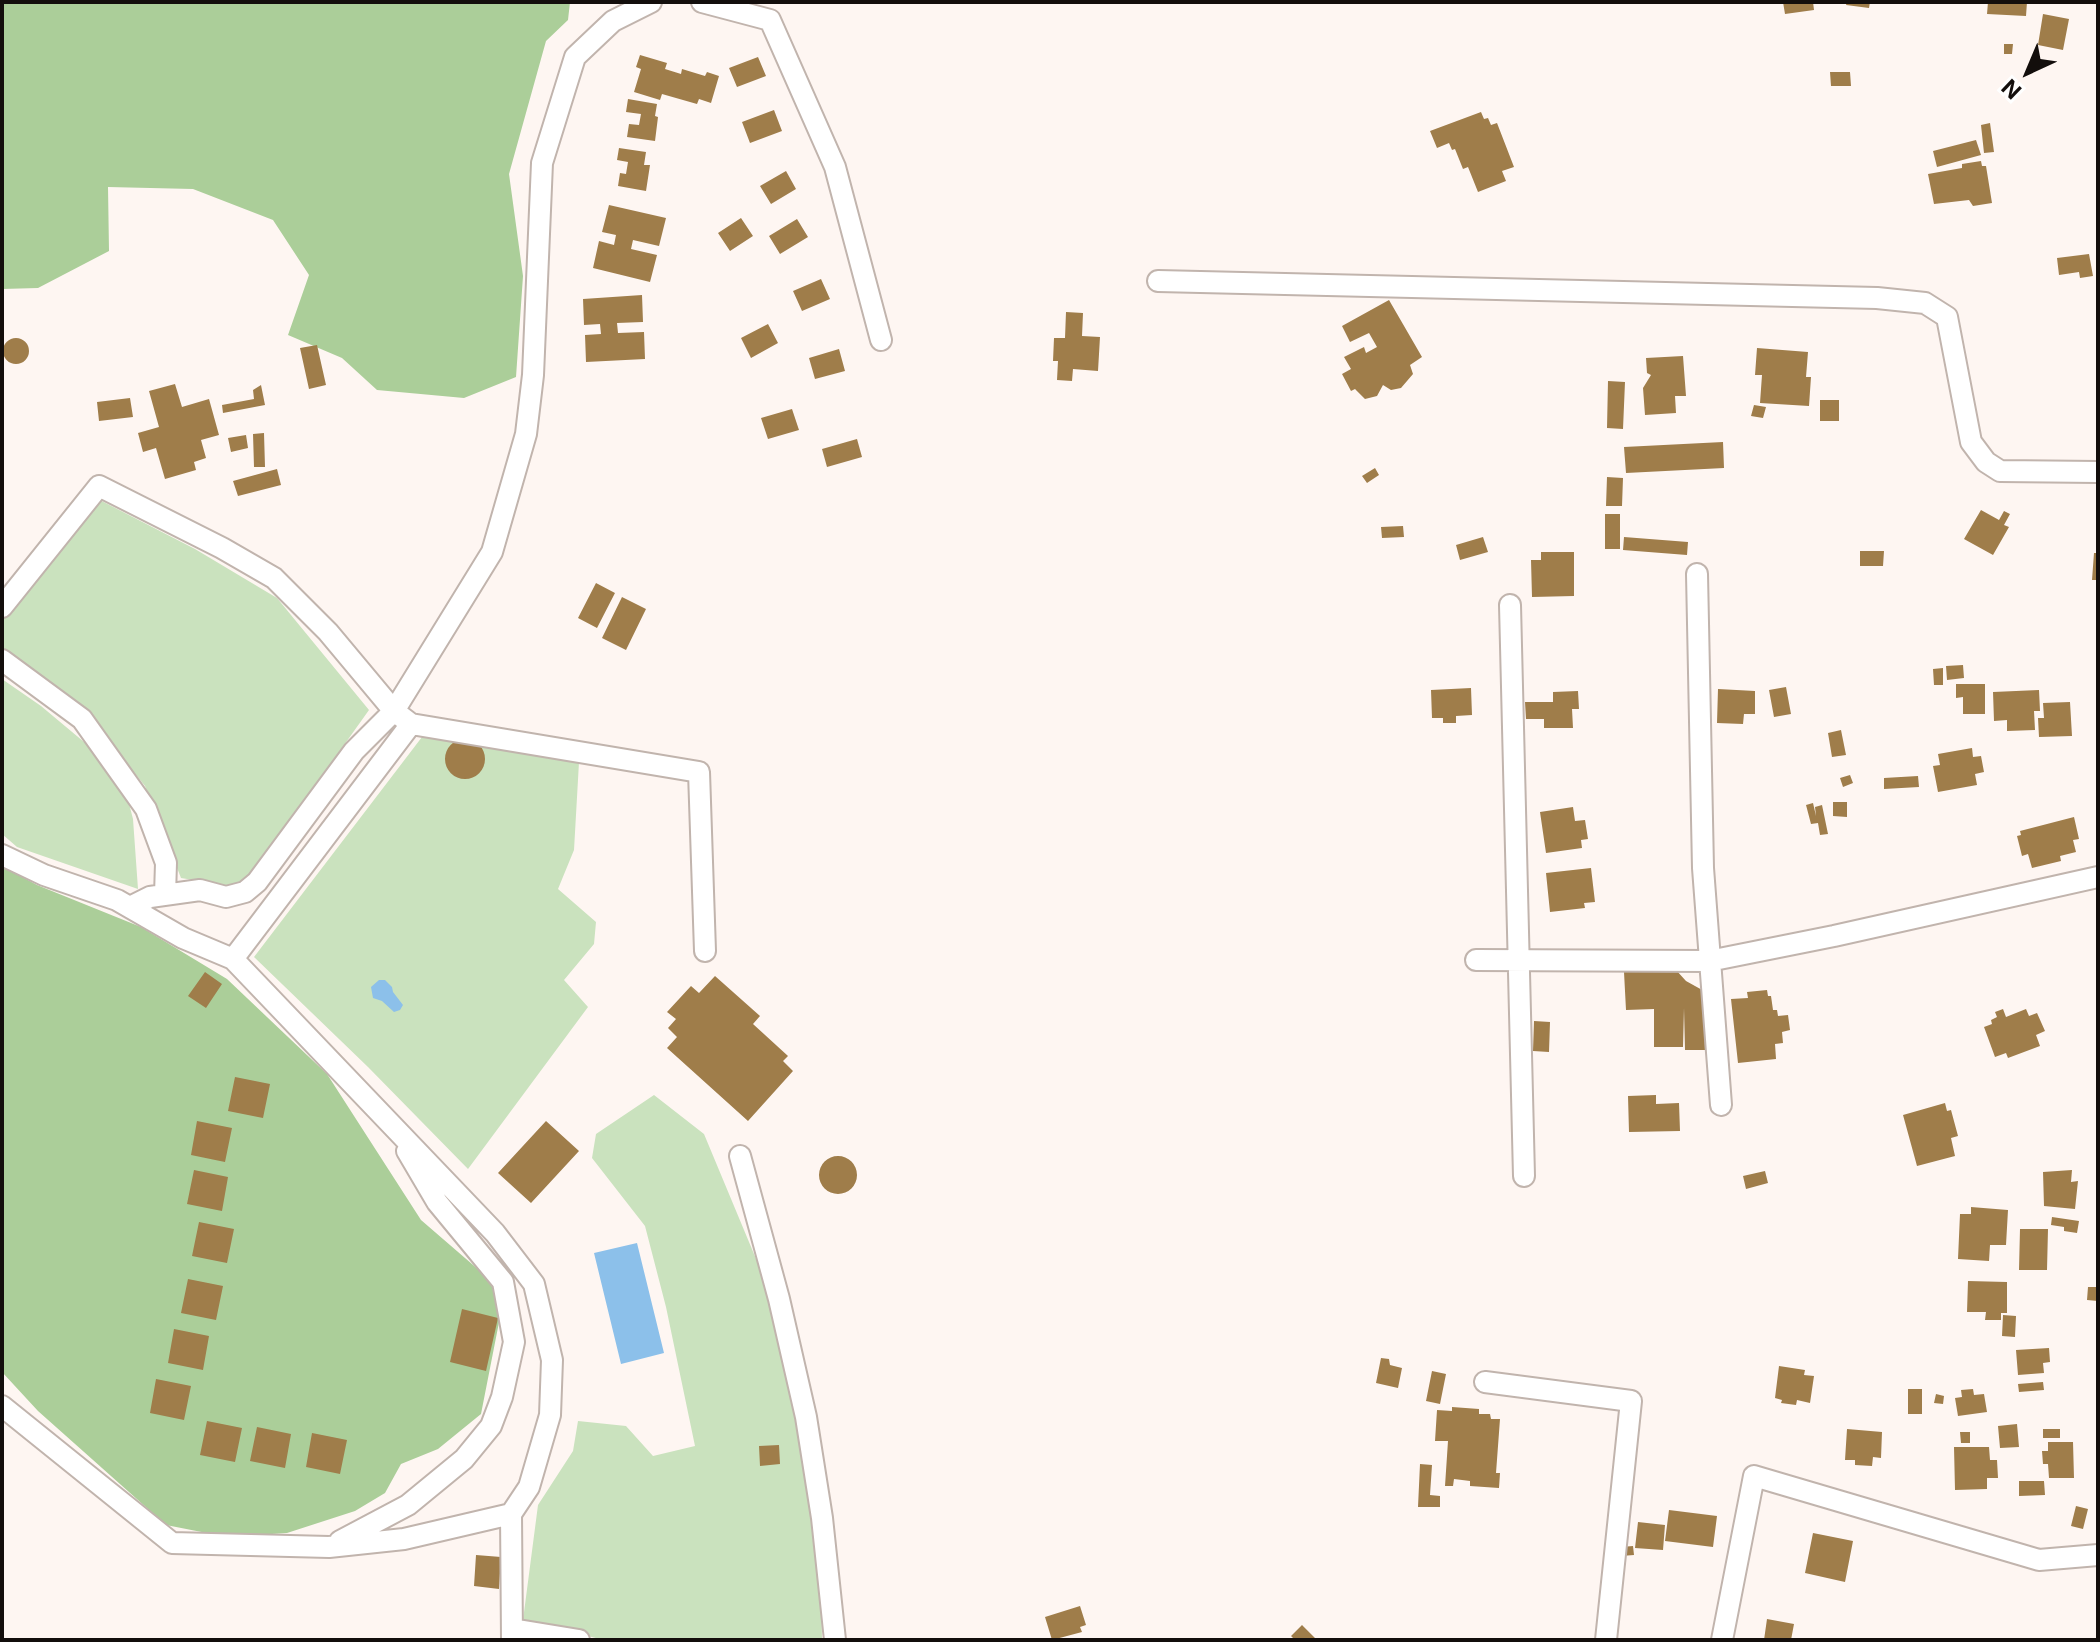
<!DOCTYPE html>
<html>
<head>
<meta charset="utf-8">
<style>
  body { margin:0 }
  #map { position:relative; width:2100px; height:1642px; overflow:hidden; background:#fef6f2; font-family:Inter,sans-serif }
  canvas { display:block }
  .frame { position:absolute; inset:0; border:4px solid #130e0c; pointer-events:none }
  .north { position:absolute; left:1988px; top:32px; width:80px; height:80px; -webkit-text-stroke:6px #fff; paint-order:stroke; rotate:224deg; font-size:22px; font-weight:700; line-height:32px; text-align:center; color:#130e0c }
  .north::after { content:''; display:block; margin:auto; width:28px; height:36px; background:#130e0c; clip-path:polygon(50% 0,100% 100%,50% 72%,0 100%) }
</style>
</head>
<body>
<div id="map">
<canvas width="2100" height="1642"></canvas>
<div class="frame"></div>
<div class="north">N</div>
</div>
<script>
const ctx = document.querySelector('canvas').getContext('2d');
ctx.lineJoin = 'round';
function fill(path, color) { ctx.fillStyle = color; ctx.fill(path, 'evenodd'); }
const shape = rows => new Path2D(rows.map(r => 'M' + r).join(''));
function strokePath(path, color, width, dash) { ctx.strokeStyle = color; ctx.lineWidth = width; ctx.lineCap = dash ? 'butt' : 'round'; ctx.setLineDash(dash || []); ctx.stroke(path); }
fill(shape([
  [88,494,195,549,277,598,369,710,242,888,181,878,145,786,83,709,2,654,2,618],
  [2,679,41,706,108,762,125,788,133,819,138,889,17,847,2,834],
  [422,737,579,762,574,850,558,889,596,922,594,944,564,980,588,1007,468,1169,368,1067,254,957],
  [654,1095,704,1134,769,1290,820,1523,822,1640,604,1640,523,1620,538,1505,573,1451,578,1421,626,1426,653,1456,695,1446,666,1307,645,1226,592,1158,596,1134]
]), '#cae2be');
fill(shape([
  [2,2,570,2,568,20,546,41,509,174,523,276,516,377,464,398,377,390,342,358,288,335,309,275,273,220,193,189,108,187,109,251,38,288,2,289],
  [2,866,37,885,141,927,227,979,327,1074,421,1220,487,1277,502,1307,481,1414,438,1449,401,1464,385,1493,355,1511,287,1533,227,1537,166,1525,38,1411,2,1372]
]), '#abce99');
fill(shape([
  [379,980,385,980,392,987,393,992,403,1005,400,1010,394,1012,382,1001,373,998,371,987],
  [637,1243,664,1353,621,1364,594,1253]
]), '#8cc0ea');
fill(shape([
  [1783,2,1813,2,1814,10,1785,14],
  [1847,2,1870,2,1869,8,1846,5],
  [1988,2,2027,2,2026,16,1987,14],
  [2043,14,2069,19,2063,50,2038,45],
  [2004,44,2013,44,2012,54,2004,54],
  [640,55,667,63,665,69,681,74,682,69,705,76,707,72,719,76,711,103,699,99,697,104,662,94,660,100,634,92,641,69,636,67],
  [758,57,766,76,737,87,729,68],
  [1830,72,1850,72,1851,86,1831,86],
  [628,99,657,104,655,116,658,117,655,141,627,137,629,124,639,125,641,114,626,112],
  [774,110,782,131,750,143,742,122],
  [1481,112,1484,119,1488,118,1491,125,1497,123,1514,167,1502,171,1506,181,1478,192,1468,167,1463,169,1455,149,1452,150,1449,143,1437,148,1430,131],
  [1990,123,1994,152,1984,153,1981,125],
  [1976,140,1981,155,1937,167,1933,151],
  [619,148,646,152,644,165,650,165,646,191,618,186,620,173,626,174,628,162,617,160],
  [1981,161,1982,166,1986,166,1992,203,1973,206,1969,200,1934,204,1928,174,1962,168,1962,164],
  [786,171,796,189,771,204,760,186],
  [609,205,666,218,659,246,633,240,631,249,657,255,650,282,593,268,599,241,614,245,616,235,602,232],
  [741,218,753,236,730,251,718,233],
  [797,219,808,237,780,254,769,236],
  [2089,254,2093,276,2080,278,2079,272,2059,275,2057,258],
  [821,279,830,299,802,311,793,291],
  [642,295,643,322,617,323,618,333,644,332,645,359,586,362,585,335,601,334,600,324,584,325,583,299],
  [1389,300,1422,357,1410,365,1413,374,1401,388,1391,390,1383,385,1377,396,1365,399,1355,389,1351,391,1342,374,1351,369,1344,357,1364,347,1366,353,1377,347,1369,333,1350,342,1342,326],
  [1066,312,1083,313,1082,336,1100,337,1098,371,1073,369,1072,381,1057,380,1058,361,1053,361,1054,338,1065,338],
  [768,324,778,343,751,358,741,338],
  '3 351a13 13 0 1 1 26 0a13 13 0 1 1-26 0Z',
  [317,345,326,385,309,389,300,348],
  [1757,348,1808,352,1806,377,1811,377,1809,406,1760,403,1762,375,1755,375],
  [839,349,845,371,815,379,809,358],
  [1683,356,1686,396,1675,396,1676,413,1645,415,1643,388,1651,375,1647,373,1646,358],
  [1608,381,1625,382,1623,429,1607,428],
  [175,384,182,407,209,399,219,435,201,440,206,458,194,462,196,470,165,479,156,448,143,452,138,433,159,427,149,391],
  [261,385,265,405,223,413,222,405,254,399,253,390],
  [130,398,133,417,99,421,97,402],
  [1820,400,1839,400,1839,421,1820,421],
  [1754,405,1766,407,1763,418,1751,416],
  [792,409,799,430,768,439,761,418],
  [264,433,265,467,254,467,253,434],
  [246,435,248,448,231,452,228,438],
  [857,439,862,457,827,467,822,449],
  [1723,442,1724,468,1626,473,1624,447],
  [1375,468,1379,475,1367,483,1362,476],
  [277,469,281,485,238,496,233,481],
  [1607,477,1623,478,1622,506,1606,506],
  [1981,510,1999,520,2004,511,2010,514,2004,525,2009,527,1993,555,1964,539],
  [1605,514,1620,514,1620,549,1605,549],
  [1403,526,1404,537,1382,538,1381,527],
  [1483,537,1488,552,1460,560,1456,545],
  [1624,537,1688,542,1687,555,1623,550],
  [1860,551,1884,551,1883,566,1860,566],
  [1541,552,1574,552,1574,596,1532,597,1531,560,1541,560],
  [2094,553,2098,553,2098,580,2092,580],
  [596,583,615,593,597,628,578,618],
  [622,597,646,609,626,650,602,638],
  [1963,665,1964,678,1947,680,1946,666],
  [1943,668,1943,685,1934,685,1933,669],
  [1956,684,1985,684,1985,714,1963,714,1963,697,1956,698],
  [1786,687,1791,714,1774,717,1769,690],
  [1471,688,1472,715,1456,716,1456,723,1443,723,1443,718,1432,718,1431,690],
  [1718,689,1755,691,1755,714,1744,714,1743,724,1717,723],
  [2039,690,2040,711,2034,711,2035,730,2007,731,2007,720,1994,721,1993,692],
  [1578,691,1579,709,1572,709,1573,728,1544,728,1544,719,1526,719,1525,702,1553,702,1553,692],
  [2070,702,2072,736,2039,737,2038,718,2044,718,2043,703],
  [1841,730,1846,755,1832,757,1828,733],
  '445 759a20 20 0 1 1 40 0a20 20 0 1 1-40 0Z',
  [1972,748,1973,757,1981,756,1984,772,1975,774,1977,785,1938,792,1933,766,1940,765,1938,754],
  [1850,775,1853,783,1843,787,1840,778],
  [1918,776,1919,787,1884,789,1884,778],
  [1833,802,1847,802,1847,817,1833,816],
  [1813,803,1816,816,1815,807,1822,805,1828,834,1820,835,1818,823,1811,824,1806,805],
  [1573,807,1575,821,1585,820,1588,839,1581,840,1582,848,1546,853,1540,812],
  [2074,817,2079,839,2073,840,2076,852,2060,856,2061,861,2032,868,2028,854,2022,856,2017,836,2021,835,2020,831],
  [1591,868,1595,902,1584,903,1585,908,1550,912,1546,873],
  [1676,970,1686,981,1704,991,1705,1050,1685,1050,1684,1008,1683,1047,1654,1047,1654,1009,1626,1010,1624,972],
  [205,972,222,984,206,1008,188,996],
  [715,976,760,1016,753,1024,788,1056,783,1061,793,1071,748,1121,667,1048,677,1037,668,1028,676,1019,667,1012,691,986,699,993],
  [1767,990,1768,996,1771,996,1773,1010,1777,1010,1778,1016,1788,1015,1790,1030,1782,1032,1783,1043,1775,1044,1776,1059,1738,1063,1731,999,1748,998,1747,992],
  [2003,1009,2006,1017,2026,1009,2029,1016,2037,1013,2045,1031,2036,1035,2040,1046,2008,1058,2006,1053,1995,1057,1984,1027,1992,1024,1991,1020,1997,1017,1995,1012],
  [1534,1021,1550,1022,1549,1052,1533,1051],
  [235,1077,270,1084,263,1118,228,1111],
  [1656,1095,1656,1104,1679,1103,1680,1131,1629,1132,1628,1096],
  [1945,1103,1947,1111,1951,1110,1958,1136,1951,1138,1955,1156,1917,1166,1903,1115],
  [197,1121,232,1128,225,1162,191,1155],
  [546,1121,579,1151,531,1203,498,1173],
  '819 1175a19 19 0 1 1 38 0a19 19 0 1 1-38 0Z',
  [194,1170,228,1177,222,1211,187,1204],
  [2072,1170,2071,1182,2078,1181,2075,1209,2044,1206,2043,1172],
  [1765,1171,1768,1183,1746,1189,1743,1176],
  [1971,1207,2008,1210,2006,1245,1990,1245,1989,1261,1958,1259,1960,1214,1971,1214],
  [2052,1217,2079,1221,2077,1233,2064,1231,2064,1227,2051,1225],
  [199,1222,234,1229,227,1263,192,1256],
  [2020,1229,2048,1229,2047,1270,2019,1270],
  [188,1279,223,1286,216,1320,181,1313],
  [1968,1281,2007,1282,2007,1313,2001,1313,2001,1320,1985,1320,1986,1312,1967,1312],
  [2088,1287,2098,1287,2098,1301,2087,1300],
  [462,1309,498,1318,486,1371,450,1362],
  [2003,1315,2016,1316,2015,1337,2002,1336],
  [174,1329,209,1336,203,1370,168,1363],
  [2049,1348,2050,1362,2043,1363,2044,1373,2018,1375,2016,1350],
  [1381,1358,1389,1359,1390,1365,1402,1368,1398,1388,1376,1383],
  [1779,1366,1805,1370,1804,1375,1814,1376,1810,1403,1797,1400,1796,1405,1781,1403,1782,1400,1775,1398],
  [1432,1371,1446,1374,1440,1404,1426,1401],
  [156,1379,191,1386,184,1420,150,1413],
  [2043,1382,2044,1390,2019,1392,2018,1384],
  [1908,1389,1922,1389,1922,1414,1908,1414],
  [1973,1389,1974,1395,1984,1394,1987,1412,1958,1416,1955,1398,1962,1397,1961,1390],
  [1936,1394,1944,1396,1943,1404,1934,1403],
  [1452,1407,1479,1409,1479,1414,1490,1414,1491,1419,1500,1419,1496,1473,1500,1473,1499,1488,1470,1486,1470,1481,1454,1479,1453,1486,1445,1486,1448,1441,1435,1441,1437,1410,1452,1411],
  [207,1421,242,1428,235,1462,200,1455],
  [2017,1424,2019,1447,2000,1448,1998,1426],
  [257,1427,291,1434,285,1468,250,1461],
  [1847,1429,1882,1432,1881,1458,1873,1457,1872,1466,1855,1465,1855,1460,1845,1460],
  [2043,1429,2060,1429,2060,1438,2043,1438],
  [1960,1432,1970,1432,1970,1443,1961,1443],
  [312,1433,347,1440,340,1474,306,1467],
  [2048,1442,2073,1442,2074,1478,2049,1478,2048,1464,2043,1464,2042,1451,2048,1451],
  [779,1445,780,1464,760,1466,759,1446],
  [1954,1447,1989,1447,1990,1460,1997,1460,1998,1478,1987,1478,1987,1489,1955,1490],
  [1420,1464,1432,1465,1430,1495,1440,1496,1440,1507,1418,1507],
  [2019,1481,2044,1481,2045,1495,2019,1496],
  [2076,1506,2088,1509,2083,1529,2071,1526],
  [1669,1510,1717,1516,1713,1547,1665,1541],
  [1638,1522,1665,1525,1663,1550,1635,1548],
  [1813,1533,1853,1541,1845,1582,1805,1573],
  [1633,1546,1634,1555,1608,1557,1609,1548],
  [476,1555,501,1557,499,1589,474,1586],
  [1080,1606,1086,1625,1080,1627,1082,1632,1052,1640,1045,1617],
  [1767,1619,1794,1624,1791,1640,1764,1640],
  [1302,1625,1317,1640,1295,1640,1291,1636]
]), '#9f7d4a');
const minor = shape([
  [702,2,770,20,835,167,881,340],
  [1158,281,1877,298,1925,303,1947,317,1971,442,1986,462,2000,471,2098,472],
  [1697,574,1703,868,1721,1105],
  [1510,605,1524,1176],
  [2,607,99,486,222,548,274,578,328,632,394,711,354,751,257,882,245,892,226,897,200,890,150,897,130,907],
  [2,660,82,719,146,809,166,863,165,895],
  [411,724,394,711,492,552,526,434,533,375,542,163,575,57,613,21,651,2],
  [2,855,44,875,117,900,183,938,233,959,495,1233,534,1284,552,1360,550,1415,529,1487,511,1514,512,1640],
  [233,959,411,724,699,772,705,951],
  [1476,960,1709,961,1834,936,2098,877],
  [740,1156,779,1299,806,1417,822,1518,835,1640],
  [1485,1382,1631,1401,1606,1640],
  [2,1406,172,1543,329,1547,404,1539,511,1514],
  [340,1541,408,1505,464,1459,491,1426,502,1397,514,1342,503,1282,437,1202,407,1151],
  [512,1629,579,1640],
  [1722,1640,1754,1476,2039,1560,2098,1555]
]);
strokePath(minor, '#c1b4ad', 24);
strokePath(minor, '#fff', 20);
</script>
</body>
</html>
